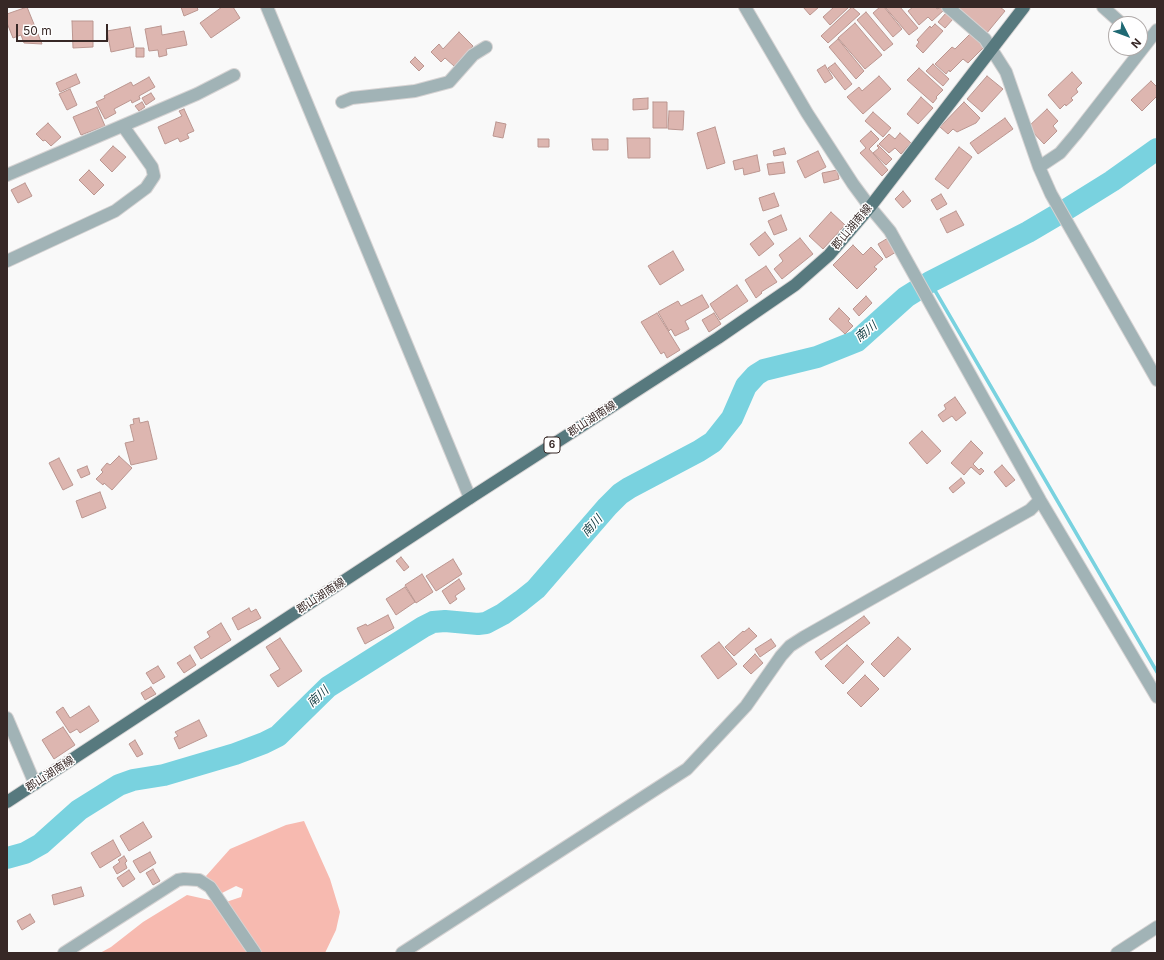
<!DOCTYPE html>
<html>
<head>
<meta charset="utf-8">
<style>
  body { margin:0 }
  #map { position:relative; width:1164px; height:960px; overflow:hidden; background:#f9f9f9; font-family:Inter,sans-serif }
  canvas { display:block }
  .frame { position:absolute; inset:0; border:8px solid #372826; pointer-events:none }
  .north { position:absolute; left:1108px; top:16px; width:40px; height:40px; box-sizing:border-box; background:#fff; border:1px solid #afa9a8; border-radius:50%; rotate:132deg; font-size:11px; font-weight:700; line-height:16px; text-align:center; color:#372826 }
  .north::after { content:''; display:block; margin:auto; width:14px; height:18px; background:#1f6973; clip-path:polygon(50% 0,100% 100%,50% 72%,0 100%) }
  .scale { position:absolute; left:16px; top:24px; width:92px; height:18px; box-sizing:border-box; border:2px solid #372826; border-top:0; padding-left:5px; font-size:12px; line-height:14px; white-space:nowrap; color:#372826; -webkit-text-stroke:3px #fff; paint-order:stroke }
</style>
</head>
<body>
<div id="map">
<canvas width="1164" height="960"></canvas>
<div class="frame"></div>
<div class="north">N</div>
<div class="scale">50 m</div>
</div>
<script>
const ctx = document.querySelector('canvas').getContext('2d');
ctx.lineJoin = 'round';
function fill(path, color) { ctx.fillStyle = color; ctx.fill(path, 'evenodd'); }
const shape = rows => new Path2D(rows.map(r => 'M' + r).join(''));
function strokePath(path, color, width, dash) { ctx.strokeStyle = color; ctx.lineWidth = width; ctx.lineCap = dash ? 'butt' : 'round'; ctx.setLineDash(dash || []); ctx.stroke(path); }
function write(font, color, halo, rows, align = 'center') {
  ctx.font = font + ' Inter,"Noto Sans JP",sans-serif'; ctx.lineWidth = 3; ctx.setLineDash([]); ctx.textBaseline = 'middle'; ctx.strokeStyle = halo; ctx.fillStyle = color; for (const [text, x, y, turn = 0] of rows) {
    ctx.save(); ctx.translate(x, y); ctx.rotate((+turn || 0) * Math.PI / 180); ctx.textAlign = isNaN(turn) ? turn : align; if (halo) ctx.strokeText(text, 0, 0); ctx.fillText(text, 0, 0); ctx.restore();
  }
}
fill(shape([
  [304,821,330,879,340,912,336,930,325,953,100,953,111,947,143,922,187,895,223,903,241,897,243,889,236,886,220,894,206,876,230,849,286,825]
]), '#f7bab0');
strokePath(shape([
  [930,282,1157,672]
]), '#79d2df', 3.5);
strokePath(shape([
  [7,858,25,853,41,844,79,810,119,785,133,780,164,775,235,754,264,743,278,736,328,687,423,627,433,622,445,621,478,624,486,623,503,614,521,601,536,589,607,507,620,494,629,488,699,451,713,442,732,418,746,386,756,375,764,370,817,357,857,341,906,297,930,282,1028,232,1067,209,1112,181,1157,149]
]), '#79d2df', 22);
const building = shape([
  [27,7,42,44,24,43,21,35,13,38,7,23,7,14,27,7],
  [181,7,197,7,198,10,184,16,181,7],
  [222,7,233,7,240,18,211,38,200,23,222,7],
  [803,7,819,7,810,15,803,7],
  [834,7,849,7,830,25,823,17,834,7],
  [852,7,860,14,828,43,821,36,852,7],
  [880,7,884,7,902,29,893,37,873,13,880,7],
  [885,7,900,7,918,28,909,35,885,7],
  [913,7,936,7,937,9,941,7,944,10,932,21,928,17,919,25,908,11,913,7],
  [959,7,1000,7,1005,11,986,34,957,9,959,7],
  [866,12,893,44,884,51,857,20,866,12],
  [946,13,953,19,945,28,938,22,946,13],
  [72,21,93,21,93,47,73,48,72,21],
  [855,23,882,55,865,69,838,38,855,23],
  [935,24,943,31,923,53,916,46,919,42,917,40,930,26,931,28,935,24],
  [161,26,162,35,184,31,187,45,166,49,167,55,159,57,158,50,149,51,145,29,161,26],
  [130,27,134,47,111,52,107,31,130,27],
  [459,32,473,46,454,66,445,58,441,62,431,52,439,44,443,49,459,32],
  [970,34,984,47,968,63,963,59,950,72,949,70,946,74,935,64,952,47,955,49,970,34],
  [838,39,864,71,856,79,829,47,838,39],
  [136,48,144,48,144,57,136,57,136,48],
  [415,57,424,66,419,71,410,62,415,57],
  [835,63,852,84,845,90,828,68,835,63],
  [933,64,949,79,943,86,926,71,933,64],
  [825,65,833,78,825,83,817,70,825,65],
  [919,68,943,90,936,97,937,98,933,103,907,80,919,68],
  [1072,72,1082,83,1076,89,1078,92,1071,98,1073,100,1066,106,1065,104,1060,109,1048,95,1072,72],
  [76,74,80,83,60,92,56,83,76,74],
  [879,76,891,89,863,114,847,97,859,87,862,91,879,76],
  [987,76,1003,89,982,112,967,99,987,76],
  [149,77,155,87,139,96,140,99,132,103,131,100,114,109,116,113,105,119,96,102,105,98,104,96,131,82,133,86,149,77],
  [1151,81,1157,87,1157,96,1142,111,1131,100,1151,81],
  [70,89,77,105,67,110,59,94,70,89],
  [151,93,155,99,146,105,142,98,151,93],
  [921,97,933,108,918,124,907,114,921,97],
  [648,98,648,109,633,110,633,99,648,98],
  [142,102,145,107,139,111,135,106,142,102],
  [653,102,667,102,667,128,653,128,653,102],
  [964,102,980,118,976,123,957,132,953,129,948,134,940,127,964,102],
  [97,107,105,126,81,135,73,117,97,107],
  [184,109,194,131,187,134,189,138,180,142,178,138,165,144,158,127,182,116,179,111,184,109],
  [1047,109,1058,121,1053,126,1057,131,1044,144,1028,127,1047,109],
  [669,111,684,111,683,130,668,129,669,111],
  [873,112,891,128,883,137,865,121,873,112],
  [1005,118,1013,129,978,154,970,143,1005,118],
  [496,122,506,124,503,138,493,136,496,122],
  [48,123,61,137,51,146,45,140,43,141,36,134,48,123],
  [715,127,725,163,707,169,697,133,715,127],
  [871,131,879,139,869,149,888,170,882,176,860,153,866,148,860,141,871,131],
  [900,133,911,143,901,154,895,148,889,153,879,144,889,134,895,139,900,133],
  [627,138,650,138,650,158,628,158,627,138],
  [538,139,549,139,549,147,538,147,538,139],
  [592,139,608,139,608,150,593,150,592,139],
  [878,145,892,159,886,165,873,153,879,148,877,146,878,145],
  [113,146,126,157,112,172,100,160,113,146],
  [959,147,972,157,948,189,935,179,959,147],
  [784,148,786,154,774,156,773,151,784,148],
  [818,151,826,167,805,178,797,161,818,151],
  [757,155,760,171,744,175,743,168,735,170,733,161,757,155],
  [783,162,785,173,769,175,767,164,783,162],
  [89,170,104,185,94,195,79,180,89,170],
  [837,170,839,179,824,183,822,173,837,170],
  [25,183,32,196,18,203,11,190,25,183],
  [903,191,911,201,903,208,895,199,903,191],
  [774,193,779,206,763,211,759,198,774,193],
  [941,194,947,204,937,210,931,200,941,194],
  [956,211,964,225,947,233,940,219,956,211],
  [831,212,845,225,823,249,809,236,831,212],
  [781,215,787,230,774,235,768,221,781,215],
  [765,232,774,244,759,256,750,244,765,232],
  [800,238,813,254,782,279,774,269,783,261,779,255,800,238],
  [888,238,896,252,886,258,878,244,888,238],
  [853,245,863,255,871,247,883,259,874,267,877,269,857,289,833,265,853,245],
  [673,251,684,270,660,285,648,266,673,251],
  [766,266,777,282,761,292,762,293,756,298,745,280,766,266],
  [737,285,748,301,720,320,710,304,737,285],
  [702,295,709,307,685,321,689,329,675,336,671,329,669,331,658,312,678,301,681,306,702,295],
  [866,296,872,303,859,316,853,309,866,296],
  [839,308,850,319,848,321,853,326,845,334,829,319,839,308],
  [657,313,680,350,667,358,664,352,661,354,641,322,657,313],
  [714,313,721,324,709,332,702,320,714,313],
  [955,397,966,413,956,421,952,416,943,422,938,415,946,409,944,405,955,397],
  [139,418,140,423,148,421,157,459,131,465,125,443,134,441,130,425,134,424,133,419,139,418],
  [922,431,941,451,927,464,909,443,922,431],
  [971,441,983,453,973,464,979,470,981,468,984,471,980,475,971,467,964,475,951,463,971,441],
  [119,456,132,468,112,490,104,483,103,485,96,479,103,472,101,470,107,463,110,465,119,456],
  [59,458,73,485,63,490,49,463,59,458],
  [1002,465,1015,480,1006,487,994,472,1002,465],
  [87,466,90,474,81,478,77,470,87,466],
  [961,478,965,483,953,493,949,488,961,478],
  [100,492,106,508,82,518,76,501,100,492],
  [401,557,409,567,404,571,396,561,401,557],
  [453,559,462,574,436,591,426,576,453,559],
  [422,574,433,592,416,603,405,585,422,574],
  [459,579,465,589,455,596,457,599,450,604,442,591,459,579],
  [405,587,415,602,396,615,386,599,405,587],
  [249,608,251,612,256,609,261,618,238,630,232,618,249,608],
  [388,615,394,628,365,644,357,628,366,624,367,626,388,615],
  [864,616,870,623,821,660,815,652,864,616],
  [221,623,231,640,201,659,194,647,210,637,207,632,221,623],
  [749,628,757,636,734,656,725,647,743,631,744,632,749,628],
  [898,637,911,649,884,677,871,664,898,637],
  [280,638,302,671,278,687,270,675,280,669,266,647,280,638],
  [771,639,776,646,760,657,755,649,771,639],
  [719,642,737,664,718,679,701,656,719,642],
  [847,645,864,662,843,684,825,666,847,645],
  [755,654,763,663,751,674,743,666,755,654],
  [190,655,196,665,184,673,177,663,190,655],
  [158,666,165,677,153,684,146,673,158,666],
  [865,675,879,689,861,707,847,693,865,675],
  [151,687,156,694,145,700,141,693,151,687],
  [89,706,99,721,80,733,77,729,70,733,56,712,63,707,70,718,89,706],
  [199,720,207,736,179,749,174,738,178,736,175,732,199,720],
  [63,727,75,745,54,759,42,740,63,727],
  [135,740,143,754,137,757,129,744,135,740],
  [143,822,152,837,129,851,120,836,143,822],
  [113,840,121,855,100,868,91,853,113,840],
  [150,852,156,863,140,873,133,861,150,852],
  [124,856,127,861,125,863,127,868,117,874,113,867,120,862,118,860,124,856],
  [153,869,160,881,153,885,146,873,153,869],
  [129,870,135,879,123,887,117,878,129,870],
  [81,887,84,896,54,905,52,895,81,887],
  [30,914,35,922,22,930,17,921,30,914]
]);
fill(building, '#ddb6b0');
strokePath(building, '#bb9690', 1);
const minor = shape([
  [267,7,470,498],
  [745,7,807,113,853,184,870,207,890,231,1040,500,1157,697],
  [948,7,985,39,1006,72,1039,167,1051,194,1157,380],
  [1103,7,1122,24],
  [342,102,352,98,415,91,449,82,473,55,486,47],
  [1039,167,1060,153,1076,134,1157,30],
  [7,175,197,94,234,75],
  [7,261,115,211,146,188,154,176,152,167,123,126],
  [7,718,35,784],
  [64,953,178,880,184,879,199,880,210,887,255,953],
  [402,953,687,769,746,706,781,656,790,646,804,637,871,599,1030,510,1040,500],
  [1117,953,1157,927]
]);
const major = shape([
  [7,802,470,498,718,338,795,285,829,255,870,207,1024,7]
]);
strokePath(minor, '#d6d3d3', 14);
strokePath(major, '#d6d3d3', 14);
strokePath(minor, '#a1b3b6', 12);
strokePath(major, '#57797e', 12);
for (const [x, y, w] of [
  [552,445,16]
]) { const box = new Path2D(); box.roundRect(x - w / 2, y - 8, w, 16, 3); ctx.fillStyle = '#fff'; ctx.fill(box); strokePath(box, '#372826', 1); }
write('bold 10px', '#372826', null, [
  ["6",552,445]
]);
write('11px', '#372826', '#fff', [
  ["郡山湖南線",852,227,-50],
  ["郡山湖南線",592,419,-33],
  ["郡山湖南線",321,596,-33],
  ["郡山湖南線",50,774,-33]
]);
write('italic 12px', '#0f3a40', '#fff', [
  ["南川",866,332,-39],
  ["南川",592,526,-48],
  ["南川",318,697,-43]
]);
</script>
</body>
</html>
